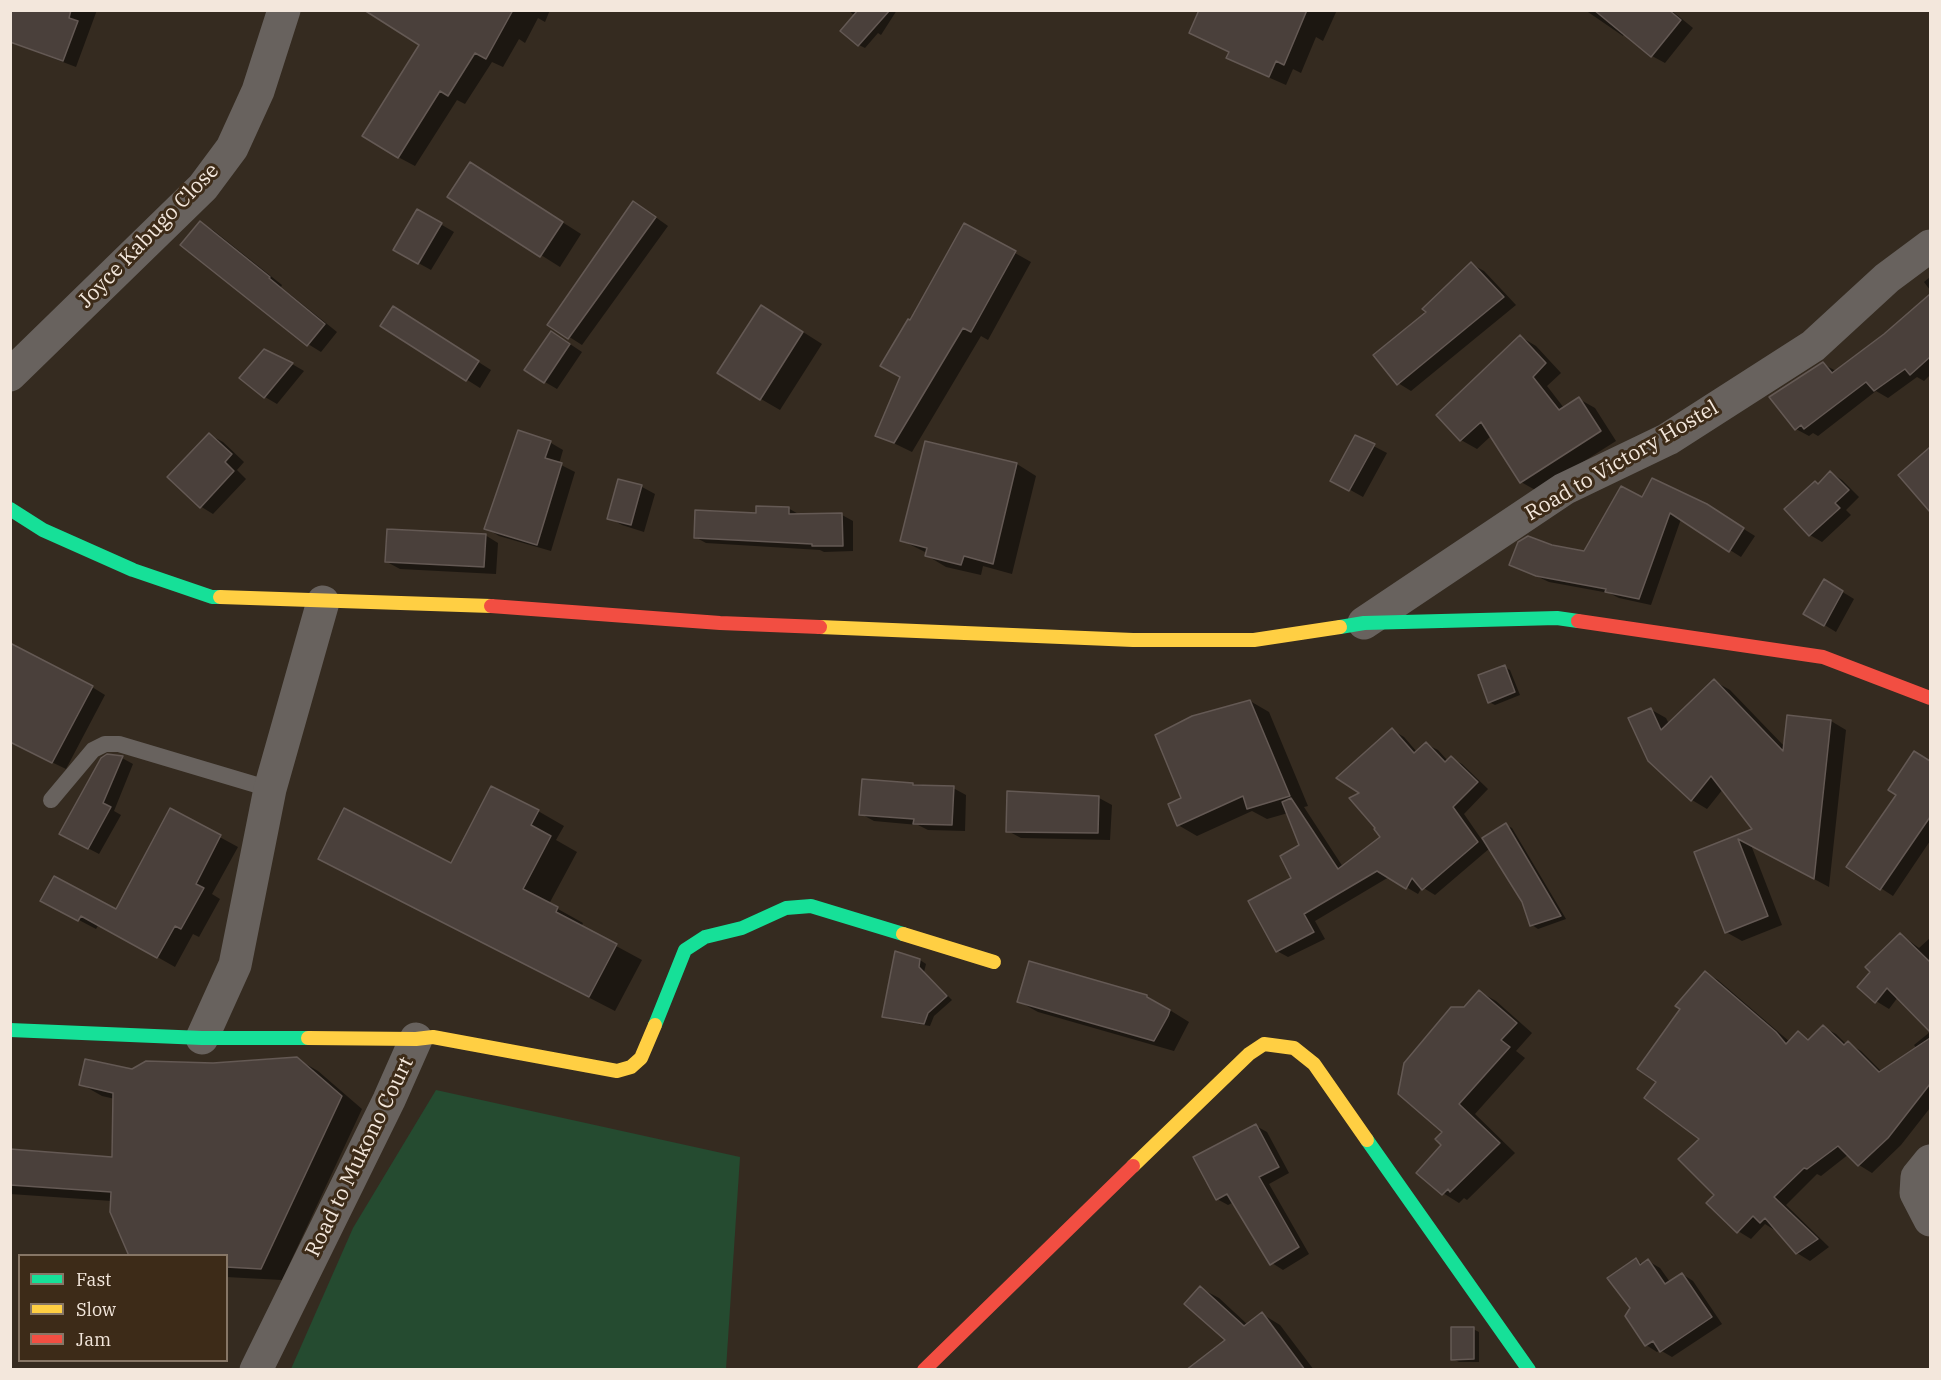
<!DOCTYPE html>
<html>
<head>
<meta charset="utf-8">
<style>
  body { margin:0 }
  #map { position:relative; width:1941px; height:1380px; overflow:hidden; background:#352b20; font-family:"IBM Plex Serif",serif }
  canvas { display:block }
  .frame { position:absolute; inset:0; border:12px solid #f3e7dc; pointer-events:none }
  .legend { position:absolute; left:18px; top:1254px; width:210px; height:108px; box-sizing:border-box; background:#3d2b18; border:2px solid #867666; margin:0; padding:8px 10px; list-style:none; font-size:18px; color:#f3e7dc }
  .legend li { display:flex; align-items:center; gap:12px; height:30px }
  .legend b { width:30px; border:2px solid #867666 }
</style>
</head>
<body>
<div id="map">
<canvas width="1941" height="1380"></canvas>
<div class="frame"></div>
<ul class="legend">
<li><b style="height:8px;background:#16e098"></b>Fast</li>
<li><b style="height:8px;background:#ffcf43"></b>Slow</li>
<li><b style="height:8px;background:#f24e42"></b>Jam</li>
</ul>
</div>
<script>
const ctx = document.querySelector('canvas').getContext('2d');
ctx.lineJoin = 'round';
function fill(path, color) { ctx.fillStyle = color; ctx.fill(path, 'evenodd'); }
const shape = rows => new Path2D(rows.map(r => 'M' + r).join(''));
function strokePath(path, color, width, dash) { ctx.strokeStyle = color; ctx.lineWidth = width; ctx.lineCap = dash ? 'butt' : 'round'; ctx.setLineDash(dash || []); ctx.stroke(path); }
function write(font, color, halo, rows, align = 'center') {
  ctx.font = font + ' "IBM Plex Serif",serif'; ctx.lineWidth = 6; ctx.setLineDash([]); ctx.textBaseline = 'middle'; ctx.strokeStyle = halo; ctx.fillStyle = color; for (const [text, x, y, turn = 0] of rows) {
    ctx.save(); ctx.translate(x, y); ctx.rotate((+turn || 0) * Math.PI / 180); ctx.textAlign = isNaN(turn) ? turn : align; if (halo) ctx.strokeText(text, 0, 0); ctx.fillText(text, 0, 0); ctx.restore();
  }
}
fill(shape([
  [436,1090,740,1157,726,1369,291,1369,353,1228]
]), '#254b30');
fill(shape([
  [15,10,97,10,76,67,10,42],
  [367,10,550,10,545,22,538,18,525,43,519,39,503,67,492,62,465,104,457,100,415,166,398,157,421,45],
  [848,10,897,10,881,35,878,33,865,48,859,45,855,16],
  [1201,10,1337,10,1323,41,1316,37,1301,73,1293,69,1286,85,1245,67,1228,57,1230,53,1191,33],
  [1585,10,1671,10,1693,28,1665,63,1652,56,1625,33,1623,36],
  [490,176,581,234,560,267,541,255],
  [418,211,454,232,431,270,395,250],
  [647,211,668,226,582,345,549,324],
  [200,223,213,230,282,285,281,287,337,332,321,352,308,344],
  [965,225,1031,262,988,340,981,336,912,452,877,435,902,377,911,322],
  [1471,264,1484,271,1516,305,1411,391,1398,383,1428,312],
  [1930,277,1930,290,1924,282],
  [1930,296,1930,375,1924,381,1917,377,1888,398,1876,391,1818,436,1813,433,1809,436,1796,429,1823,364,1836,371,1885,335],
  [406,316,491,370,480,388,382,326],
  [781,318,822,344,780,410,761,399],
  [1521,337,1536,346,1561,373,1547,386,1564,408,1579,399,1595,408,1616,441,1537,491,1521,482,1491,436,1477,449,1461,440,1438,415],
  [564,340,582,352,557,389,545,382],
  [292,364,304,371,277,404,265,397],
  [519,432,551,443,563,450,559,464,575,472,551,551,499,536,486,528],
  [210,435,223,442,244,462,237,470,246,479,213,514,200,506],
  [1356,437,1387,453,1363,497,1345,487],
  [926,442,1017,464,1036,476,1012,574,983,566,981,575,946,567,926,555,927,553,901,540],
  [1930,449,1930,510,1900,475],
  [1831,473,1842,480,1859,497,1846,510,1851,515,1822,542,1810,535,1786,509,1819,485],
  [619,481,642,487,655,494,644,532,622,525,609,518],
  [1643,499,1718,513,1755,536,1741,557,1681,519,1651,605,1619,598,1609,593,1549,582,1511,564,1552,547,1585,553],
  [788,508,800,515,842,515,853,521,853,551,824,552,820,550,706,543,695,537,758,514],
  [485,535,498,543,496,574,400,569,387,562],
  [1836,588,1854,599,1836,632,1805,613],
  [1504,667,1510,670,1520,695,1495,705,1489,702],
  [1714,681,1730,690,1785,747,1831,721,1846,730,1829,887,1751,845,1782,925,1742,941,1726,932,1695,853,1754,830,1723,789,1707,809,1692,800,1649,760,1650,709,1666,718,1669,724],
  [92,687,105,695,66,769,10,742],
  [1250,701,1269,712,1308,806,1304,807,1343,867,1382,837,1363,794,1392,730,1404,737,1417,752,1426,744,1438,750,1448,761,1451,758,1462,764,1488,789,1464,814,1482,840,1506,825,1512,828,1566,919,1538,929,1532,925,1523,901,1490,848,1435,895,1422,887,1418,894,1389,877,1315,921,1325,939,1288,957,1277,951,1301,846,1288,813,1267,819,1252,811,1197,836,1178,825,1183,799],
  [1915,753,1930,762,1930,841,1893,896,1848,867,1898,795],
  [122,758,133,764,114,811,121,815,99,854,61,834],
  [912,784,916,787,953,788,966,795,965,831,928,830,918,825,874,821,861,814],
  [1009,793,1099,798,1112,805,1110,840,1021,838,1008,831],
  [170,810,238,847,212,894,220,899,199,937,193,934,175,967,99,924,96,929,60,910,116,911],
  [538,811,564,826,556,840,577,852,549,904,583,923,581,927,642,960,615,1011,320,859,452,865],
  [1900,934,1919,948,1930,938,1930,1029,1898,997,1889,1009,1876,1001],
  [920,960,926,964,924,972,952,1000,934,1016,930,1026,889,1019,883,1016],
  [1706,973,1718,980,1790,1042,1798,1033,1810,1040,1823,1027,1836,1034,1847,1045,1848,1043,1861,1051,1882,1072,1917,1049,1914,1045,1930,1032,1930,1108,1901,1145,1872,1173,1859,1165,1849,1154,1821,1176,1817,1174,1786,1205,1829,1247,1810,1261,1797,1253,1775,1228,1773,1229,1765,1224,1751,1239,1738,1231,1716,1195,1701,1139,1658,1081],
  [1480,992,1496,1001,1532,1033,1516,1051,1525,1058,1475,1114,1515,1153,1467,1200,1464,1198,1459,1203,1443,1193,1444,1131],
  [1147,996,1189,1022,1174,1051,1038,1012,1018,1001],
  [297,1059,318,1071,362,1109,282,1280,226,1277,226,1256,112,1201,10,1194,10,1151,113,1159,115,1099,102,1096,81,1084,132,1070],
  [1256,1126,1267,1132,1289,1173,1269,1184,1309,1254,1283,1270,1272,1263,1234,1202,1228,1205,1217,1199],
  [1636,1260,1644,1265,1648,1261,1660,1268,1670,1282,1682,1274,1693,1281,1722,1324,1672,1357,1660,1350,1657,1352,1646,1345,1632,1308],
  [1200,1288,1219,1298,1248,1325,1262,1314,1280,1325,1314,1370,1189,1370,1227,1340],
  [1473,1329,1479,1332,1479,1362,1459,1362,1453,1359]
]), '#0007');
const building = shape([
  [10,10,71,10,69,18,78,21,63,61,10,42,10,10],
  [364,10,513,10,486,59,475,53,448,96,440,91,398,158,362,136,419,45,364,10],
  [858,10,890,10,858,46,840,31,858,10],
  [1199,10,1307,10,1284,65,1276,61,1269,77,1226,58,1229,52,1189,33,1199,10],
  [1594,10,1669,10,1681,20,1651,57,1594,10],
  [470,162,563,222,540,257,447,197,470,162],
  [633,201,656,217,568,339,547,325,633,201],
  [417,209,442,223,418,264,393,250,417,209],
  [200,221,270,277,269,278,325,324,307,346,180,245,200,221],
  [964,223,1016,251,971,332,963,328,894,443,875,436,900,377,880,366,908,319,910,320,964,223],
  [1471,262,1504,297,1397,385,1373,355,1426,312,1422,309,1471,262],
  [1930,294,1930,357,1910,375,1905,369,1874,391,1866,382,1804,429,1801,425,1795,430,1769,397,1823,362,1832,373,1884,334,1930,294],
  [761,305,803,332,760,400,717,373,761,305],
  [393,306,479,361,466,381,380,326,393,306],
  [551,331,570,344,544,383,524,370,551,331],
  [1520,335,1546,363,1533,377,1559,410,1579,397,1601,431,1520,483,1481,422,1460,441,1436,415,1520,335],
  [264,349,293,363,264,398,239,378,264,349],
  [518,430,551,441,545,458,562,463,537,545,484,529,518,430],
  [209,433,232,454,225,462,234,471,200,508,167,477,209,433],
  [1355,435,1375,444,1349,491,1330,481,1355,435],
  [925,441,1017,463,993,564,964,556,961,565,925,556,927,548,900,541,925,441],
  [1930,447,1930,512,1898,475,1930,447],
  [1830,471,1849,490,1835,503,1840,508,1809,536,1784,509,1815,481,1818,484,1830,471],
  [1652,478,1707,504,1744,528,1729,552,1670,513,1639,599,1605,592,1606,589,1536,576,1509,565,1518,542,1528,536,1552,545,1584,551,1621,486,1642,497,1652,478],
  [618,479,642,485,631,525,607,519,618,479],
  [756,506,789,507,789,514,842,513,843,546,812,546,812,544,694,538,695,510,756,513,756,506],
  [387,529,486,534,484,567,385,562,387,529],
  [1824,579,1843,591,1824,626,1803,614,1824,579],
  [10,643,93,686,52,763,10,742,10,643],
  [1505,665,1515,692,1488,703,1478,675,1505,665],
  [1714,679,1783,751,1787,715,1831,720,1814,879,1738,839,1768,916,1725,933,1694,852,1752,829,1711,776,1691,801,1648,761,1628,718,1651,708,1661,730,1714,679],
  [1250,700,1290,796,1247,809,1243,796,1177,826,1168,804,1181,798,1155,735,1192,716,1250,700],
  [1392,728,1414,753,1426,742,1445,762,1451,756,1478,782,1453,807,1478,842,1422,890,1412,878,1406,889,1377,871,1304,914,1314,932,1276,952,1248,901,1291,878,1280,856,1299,845,1282,802,1291,798,1338,869,1380,837,1374,829,1375,828,1349,798,1359,793,1336,778,1392,728],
  [1914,751,1930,761,1930,817,1880,890,1846,867,1896,795,1888,790,1914,751],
  [107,754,123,756,103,803,111,807,88,849,59,834,101,758,107,754],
  [862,779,913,783,913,785,954,786,952,825,913,824,914,819,859,815,862,779],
  [491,786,539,810,531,825,551,836,523,889,558,907,556,912,617,944,589,997,318,859,344,808,451,863,491,786],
  [1007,791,1099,796,1098,833,1006,832,1007,791],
  [170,808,221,835,196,884,204,888,181,929,175,926,157,958,81,916,78,921,40,901,54,876,116,909,170,808],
  [1506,823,1561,916,1530,926,1522,902,1482,838,1506,823],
  [1900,933,1930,962,1930,1032,1887,988,1875,1003,1857,987,1870,972,1865,967,1900,933],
  [895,951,920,959,919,967,947,996,928,1013,924,1024,882,1017,895,951],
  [1029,961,1147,995,1147,997,1170,1010,1168,1016,1154,1041,1017,1002,1029,961],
  [1705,971,1776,1032,1786,1044,1798,1031,1808,1040,1823,1025,1844,1045,1848,1041,1879,1072,1930,1038,1930,1084,1888,1138,1858,1166,1838,1146,1807,1169,1804,1168,1774,1197,1818,1239,1796,1254,1765,1218,1760,1223,1753,1216,1737,1233,1706,1203,1714,1195,1678,1159,1699,1139,1644,1098,1656,1082,1637,1069,1680,1009,1675,1006,1705,971],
  [1479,990,1517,1023,1501,1040,1510,1047,1459,1104,1500,1143,1450,1192,1448,1189,1442,1195,1416,1173,1441,1145,1435,1139,1442,1132,1398,1094,1404,1063,1451,1007,1464,1007,1479,990],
  [297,1057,342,1096,261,1269,226,1267,226,1256,129,1256,110,1212,111,1192,10,1185,10,1149,112,1157,113,1093,79,1085,85,1059,132,1069,146,1061,213,1063,297,1057],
  [1256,1124,1279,1167,1259,1177,1299,1247,1270,1265,1227,1194,1216,1200,1193,1157,1256,1124],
  [1636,1258,1640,1265,1648,1259,1665,1284,1682,1273,1712,1317,1660,1352,1653,1341,1645,1346,1625,1316,1630,1308,1607,1278,1636,1258],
  [1200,1286,1244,1326,1262,1312,1305,1370,1186,1370,1225,1340,1184,1304,1200,1286],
  [1451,1327,1474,1327,1474,1359,1451,1360,1451,1327]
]);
fill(building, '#4a403b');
strokePath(building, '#645954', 1.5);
strokePath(shape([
  [51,800,93,750,105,744,119,744,270,789]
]), '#68625e', 16);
strokePath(shape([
  [10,375,203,187,232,148,258,91,284,10],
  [1364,623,1564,489,1668,439,1813,346,1887,278,1930,246],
  [202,1038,235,965,270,789,323,602],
  [1930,1161,1917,1177,1916,1193,1930,1220],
  [256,1370,389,1100,416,1039]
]), '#68625e', 33);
strokePath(shape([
  [10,509,43,530,133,570,212,597,220,597],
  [1340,627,1364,623,1557,618,1578,621],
  [655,1025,685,950,705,937,742,928,786,908,811,906,903,934],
  [10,1030,202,1038,308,1038],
  [1367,1140,1529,1370]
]), '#16e098', 14);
strokePath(shape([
  [220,597,491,606],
  [820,627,1133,640,1254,640,1340,627],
  [903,934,994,962],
  [308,1038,416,1039,433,1037,617,1071,631,1067,641,1058,655,1025],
  [1133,1166,1249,1054,1264,1044,1294,1048,1314,1064,1367,1140]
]), '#ffcf43', 14);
strokePath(shape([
  [491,606,720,623,820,627],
  [1578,621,1823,657,1930,698],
  [924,1370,1133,1166]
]), '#f24e42', 14);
write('21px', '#f3e7dc', '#3d2b18', [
  ["Joyce Kabugo Close",149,236,-46],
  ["Road to Victory Hostel",1622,461,-30],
  ["Road to Mukono Court",360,1157,-64]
]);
</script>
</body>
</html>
